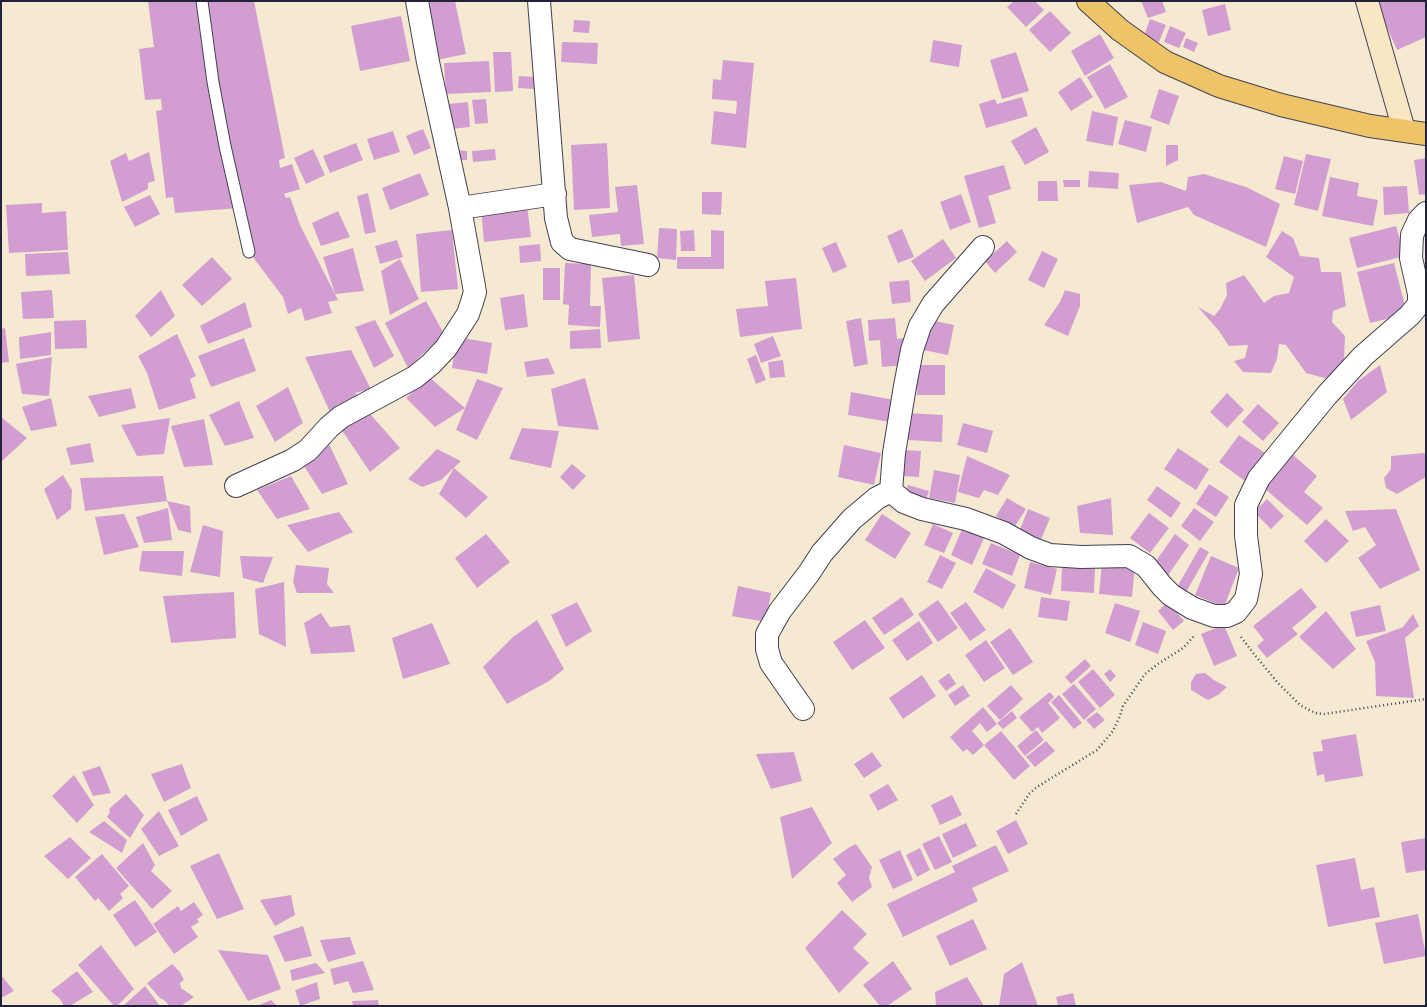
<!DOCTYPE html>
<html>
<head>
<meta charset="utf-8">
<style>
  body { margin:0 }
  #map { position:relative; width:1427px; height:1007px; overflow:hidden; background:#f5ead1; font-family:Itim,sans-serif }
  canvas { display:block }
  .frame { position:absolute; inset:0; border:2px solid #22223b; pointer-events:none }
</style>
</head>
<body>
<div id="map">
<canvas width="1427" height="1007"></canvas>
<div class="frame"></div>
</div>
<script>
const ctx = document.querySelector('canvas').getContext('2d');
ctx.lineJoin = 'round';
function fill(path, color) { ctx.fillStyle = color; ctx.fill(path, 'evenodd'); }
const shape = rows => new Path2D(rows.map(r => 'M' + r).join(''));
function strokePath(path, color, width, dash) { ctx.strokeStyle = color; ctx.lineWidth = width; ctx.lineCap = dash ? 'butt' : 'round'; ctx.setLineDash(dash || []); ctx.stroke(path); }
fill(shape([
  [148,1,254,1,285,158,279,160,280,168,292,164,300,189,284,194,286,198,290,197,300,225,338,300,328,302,332,313,305,321,301,308,288,314,283,297,249,252,239,208,175,213,173,197,166,198,156,111,162,110,161,99,145,100,139,49,154,47],
  [424,1,455,1,466,54,437,60],
  [1014,1,1035,1,1044,10,1026,27,1007,7],
  [1141,1,1162,1,1166,12,1148,18],
  [1375,1,1426,1,1426,37,1397,50],
  [1225,4,1231,30,1208,36,1202,10],
  [1050,11,1071,33,1050,52,1029,30],
  [401,16,410,61,360,71,351,26],
  [1150,19,1166,25,1159,42,1144,36],
  [574,20,590,21,589,33,573,32],
  [1170,26,1186,33,1179,48,1164,42],
  [1100,34,1114,58,1085,76,1071,51],
  [1186,38,1198,43,1194,52,1183,47],
  [933,40,962,45,959,67,930,62],
  [562,42,598,43,597,64,561,62],
  [493,52,511,52,513,91,495,92],
  [1016,52,1029,91,1002,99,990,60],
  [723,60,754,63,746,148,711,144,714,111,736,114,737,101,712,99,713,79,721,80],
  [489,61,491,92,446,94,444,63],
  [1110,64,1128,97,1105,109,1087,77],
  [519,76,535,77,534,89,518,88],
  [1080,77,1093,97,1071,111,1058,92],
  [1159,89,1179,96,1169,125,1150,118],
  [1022,97,1028,116,986,128,979,104,995,99,997,104],
  [486,99,488,123,475,124,472,100],
  [468,102,470,127,450,129,448,104],
  [1092,111,1118,117,1113,146,1086,141],
  [1125,120,1152,127,1146,152,1118,144],
  [1036,127,1049,152,1025,165,1011,141],
  [423,129,431,148,414,155,406,136],
  [393,131,400,152,374,160,367,139],
  [356,143,363,160,330,173,323,156],
  [607,143,610,208,574,210,571,145],
  [1166,145,1178,145,1178,160,1166,166],
  [313,149,325,175,306,184,294,158],
  [495,149,496,160,473,162,472,151],
  [455,150,467,151,467,160,454,160],
  [149,152,155,181,148,183,148,189,122,202,110,161,126,153,129,161],
  [1306,154,1331,159,1318,211,1294,205],
  [1284,156,1303,161,1295,194,1275,189],
  [1426,158,1426,194,1419,195,1414,160],
  [1004,165,1011,189,988,196,996,223,979,228,964,176],
  [1089,171,1119,173,1118,189,1088,187],
  [420,173,429,195,390,210,382,188],
  [1204,174,1246,187,1280,204,1266,247,1194,215,1188,207,1137,223,1129,185,1161,182,1186,191,1188,177],
  [1330,177,1359,183,1357,196,1378,200,1373,226,1322,216],
  [1063,180,1080,180,1080,187,1064,187],
  [1038,181,1057,181,1058,201,1038,201],
  [637,185,644,244,621,246,620,234,592,237,589,215,618,212,615,187],
  [1407,186,1409,213,1384,215,1383,187],
  [702,192,722,192,721,215,702,214],
  [368,193,376,232,365,234,357,196],
  [961,194,971,222,950,230,940,202],
  [150,195,160,214,135,227,124,207],
  [42,203,42,213,66,211,68,250,9,253,6,205],
  [527,205,531,237,484,242,481,210],
  [338,211,350,237,321,246,312,223],
  [1396,226,1405,256,1357,268,1349,238],
  [659,228,677,229,676,260,657,258],
  [902,229,914,257,898,263,887,236],
  [452,230,458,289,421,292,416,234],
  [694,230,695,251,681,251,680,231],
  [711,230,724,231,724,269,677,269,677,257,711,257],
  [1282,231,1293,238,1300,256,1319,258,1321,272,1341,272,1346,306,1333,311,1332,322,1345,336,1344,359,1332,380,1306,373,1286,345,1279,344,1277,359,1271,373,1243,372,1234,361,1245,358,1248,345,1229,346,1219,331,1198,307,1214,316,1220,309,1227,295,1226,283,1244,275,1264,303,1274,296,1289,293,1294,277,1266,257],
  [943,239,956,258,925,281,911,261],
  [397,240,403,257,380,264,375,246],
  [1007,241,1017,252,995,273,985,261],
  [836,242,847,267,833,273,822,248],
  [540,244,541,261,520,263,519,246],
  [353,248,364,291,335,294,323,257],
  [1042,251,1058,259,1044,288,1028,280],
  [68,252,70,274,26,276,25,254],
  [212,257,232,279,202,306,182,285],
  [400,259,419,299,390,315,381,271],
  [565,263,591,264,590,306,601,306,600,327,568,325,569,305,563,304],
  [1394,263,1407,314,1370,323,1357,272],
  [543,268,560,268,560,300,543,300],
  [634,275,640,339,608,342,602,278],
  [796,278,802,329,740,337,736,309,768,306,765,281],
  [909,280,911,302,892,304,889,282],
  [52,290,54,318,23,319,21,292],
  [161,290,175,316,151,337,135,316],
  [1065,290,1080,294,1080,306,1068,336,1044,325,1060,302],
  [524,294,528,327,505,330,500,298],
  [426,301,444,334,408,368,385,323],
  [245,302,252,327,208,344,200,326],
  [861,318,868,364,854,367,846,321],
  [895,318,897,339,905,338,907,365,882,367,880,340,869,341,868,320],
  [86,320,87,348,55,349,54,321],
  [375,320,394,356,374,368,355,327],
  [930,320,954,325,948,355,923,350],
  [5,328,9,362,1,363,1,329],
  [600,329,601,348,570,349,570,331],
  [51,332,51,355,20,359,19,337],
  [177,334,196,376,190,379,196,398,159,410,147,373,138,356],
  [773,336,781,356,761,363,754,344],
  [457,337,492,343,487,374,452,368],
  [244,338,256,371,211,387,198,356],
  [351,350,371,389,355,393,362,399,330,412,305,357],
  [756,355,766,380,756,384,747,359],
  [52,357,49,396,22,394,16,364],
  [548,358,555,374,527,377,524,362],
  [783,360,785,377,770,378,768,362],
  [917,365,945,365,945,395,917,395],
  [1380,365,1387,392,1351,420,1343,399,1358,381],
  [429,377,465,408,435,427,406,398],
  [585,378,599,430,558,426,551,389],
  [477,379,503,388,477,440,456,430],
  [288,387,303,423,275,442,256,406],
  [131,388,136,408,99,417,88,396],
  [851,392,894,400,890,422,848,415],
  [1227,393,1244,410,1227,428,1210,412],
  [51,398,57,426,31,431,22,407],
  [239,401,254,438,225,446,209,415],
  [1258,404,1279,423,1263,441,1242,422],
  [365,408,400,448,370,472,339,426],
  [908,413,943,415,942,442,907,440],
  [1,417,27,438,1,462],
  [170,418,164,454,137,456,121,425],
  [204,419,213,465,184,467,171,426],
  [963,423,993,431,987,453,957,445],
  [522,428,559,431,551,468,509,459],
  [1239,435,1265,453,1245,481,1219,462],
  [90,443,94,462,71,465,66,448],
  [329,444,348,484,322,494,302,463],
  [844,445,881,453,874,485,838,477],
  [1178,448,1209,469,1196,490,1164,469],
  [437,449,461,461,441,480,422,487,408,479],
  [903,450,921,451,919,477,902,476],
  [1423,453,1426,455,1426,477,1397,494,1386,488,1384,478,1391,469,1391,456],
  [1292,454,1317,476,1304,492,1323,508,1307,525,1264,488],
  [967,456,1010,475,998,495,984,490,979,498,958,492],
  [572,464,586,476,573,490,560,477],
  [454,468,488,497,466,518,439,494],
  [934,470,960,475,955,503,929,498],
  [63,475,72,490,71,509,57,520,44,489],
  [163,476,167,501,190,506,191,533,178,530,167,501,85,511,80,478],
  [291,476,310,509,277,519,257,490],
  [1209,484,1229,497,1216,517,1196,504],
  [908,485,929,491,926,501,905,494],
  [1157,486,1181,503,1171,518,1147,500],
  [1007,498,1026,509,1014,528,996,516],
  [1111,498,1113,535,1080,533,1077,506],
  [1267,499,1284,516,1271,529,1254,512],
  [168,508,172,540,144,543,136,517],
  [1194,508,1214,522,1200,541,1181,526],
  [1028,509,1050,518,1040,542,1019,532],
  [1396,509,1420,570,1380,589,1358,558,1376,545,1365,527,1353,531,1345,511],
  [339,512,353,532,308,552,287,525],
  [1149,513,1169,528,1150,553,1130,538],
  [124,514,139,547,104,555,95,517],
  [882,514,911,533,895,559,865,540],
  [1326,519,1349,541,1326,563,1304,541],
  [933,524,953,533,944,553,924,545],
  [203,525,223,531,220,577,190,572],
  [962,529,984,538,972,565,951,555],
  [486,534,510,562,477,588,455,558],
  [1175,534,1189,545,1166,578,1151,568],
  [991,543,1020,555,1012,576,982,564],
  [1200,547,1209,552,1185,594,1176,589],
  [142,551,184,551,182,576,139,571],
  [940,555,956,563,942,589,927,582],
  [240,556,273,557,263,583,243,578],
  [1211,556,1239,568,1224,607,1195,595],
  [1030,562,1057,569,1051,595,1024,588],
  [1102,563,1135,566,1132,597,1099,594],
  [296,565,329,568,327,584,334,593,297,593,293,582],
  [1062,565,1095,568,1094,593,1061,591],
  [986,568,1016,585,1003,609,973,592],
  [284,582,286,647,259,634,255,589],
  [738,586,771,593,766,622,732,616],
  [1301,588,1317,607,1292,628,1298,634,1267,658,1257,646,1264,640,1253,626],
  [234,592,236,638,171,643,163,596],
  [902,597,914,615,884,635,872,618],
  [1041,597,1070,601,1067,621,1038,617],
  [938,600,958,628,938,642,918,614],
  [577,602,592,631,566,647,551,615],
  [966,602,986,630,970,641,950,613],
  [1168,602,1184,621,1173,630,1158,611],
  [1115,603,1140,611,1130,642,1105,633],
  [1380,605,1386,631,1356,637,1350,612],
  [1326,611,1356,649,1333,669,1299,637],
  [321,613,330,627,350,625,355,652,311,654,304,623],
  [1413,614,1419,626,1405,638,1414,698,1376,696,1375,662,1366,641,1403,627],
  [537,620,564,669,549,681,507,704,483,667,513,637],
  [865,620,885,648,852,670,833,642],
  [919,621,933,643,907,661,892,640],
  [1143,622,1166,631,1158,654,1135,645],
  [432,623,450,664,403,679,392,638],
  [1224,625,1237,656,1214,666,1201,634],
  [1010,628,1033,662,1013,675,990,642],
  [986,640,1005,668,984,682,965,655],
  [1085,659,1091,666,1071,684,1065,677],
  [1093,669,1115,695,1100,708,1078,682],
  [1110,669,1116,676,1110,682,1104,674],
  [949,673,956,684,946,691,938,681],
  [1205,673,1214,680,1227,687,1218,695,1208,700,1191,690,1191,682,1196,674],
  [922,675,936,696,903,719,889,698],
  [1074,684,1096,709,1084,720,1062,694],
  [963,685,970,696,955,706,948,695],
  [1011,685,1023,699,1000,720,987,706],
  [1050,692,1054,697,1048,703,1060,718,1042,733,1038,727,1032,732,1019,717],
  [1059,695,1082,723,1074,729,1051,702],
  [983,707,997,724,987,732,980,723,972,731,984,745,973,755,967,749,963,752,950,737],
  [1012,711,1017,718,1003,729,997,723],
  [1097,712,1105,720,1094,729,1086,720],
  [1036,730,1044,740,1025,756,1017,746],
  [1001,731,1030,766,1014,780,984,745],
  [1356,734,1363,776,1325,782,1324,774,1317,776,1313,752,1323,751,1321,740],
  [1046,741,1055,751,1035,767,1026,757],
  [794,752,802,781,771,789,756,754],
  [872,752,882,766,864,778,854,764],
  [182,764,191,788,164,802,151,774],
  [100,766,111,793,93,796,82,772],
  [74,775,94,805,77,823,52,796],
  [888,784,898,800,878,811,869,795],
  [126,794,144,815,130,838,107,817,110,812,109,809],
  [952,795,962,815,940,825,931,805],
  [197,796,208,820,181,836,168,810],
  [812,807,832,843,792,879,780,817],
  [159,811,179,846,159,856,141,829],
  [1016,820,1028,844,1008,854,996,831],
  [104,821,127,840,122,853,89,832],
  [966,823,977,846,953,858,942,834],
  [939,836,952,862,935,870,922,844],
  [70,837,91,858,68,879,44,856],
  [1426,838,1426,870,1406,873,1401,842],
  [143,843,155,865,151,871,172,891,152,909,116,868],
  [856,844,872,867,869,878,872,887,852,902,837,883,846,875,833,859,848,848],
  [996,845,1009,871,972,888,978,901,903,937,887,904,955,872,952,866],
  [920,848,930,870,917,877,906,855],
  [900,850,913,880,893,889,879,860],
  [219,853,244,909,217,919,190,866],
  [102,854,129,886,120,894,123,898,109,911,98,898,95,901,75,877],
  [1355,858,1361,890,1374,887,1380,917,1328,927,1316,865],
  [291,895,295,915,275,926,260,900],
  [135,900,157,932,135,947,113,915],
  [194,902,203,915,197,919,199,922,191,927,198,937,174,954,153,924,178,906,181,911],
  [842,910,867,934,853,948,869,963,839,993,805,948],
  [1418,914,1426,956,1384,964,1375,923],
  [973,919,987,949,950,966,936,936],
  [303,926,312,956,285,962,273,936],
  [350,937,356,954,328,962,320,940],
  [101,945,134,989,117,1006,114,1006,78,965],
  [218,950,268,955,281,989,248,1001],
  [363,961,374,990,353,993,348,981,334,985,330,969],
  [893,961,912,989,887,1006,880,1006,863,985],
  [1022,962,1038,1006,999,1006,1004,974],
  [316,963,325,973,292,981,290,970],
  [172,964,180,972,184,980,180,983,181,988,194,997,181,1006,170,1006,164,1000,160,998,147,983],
  [77,971,93,992,70,1006,64,1006,60,999,51,991],
  [1,975,14,991,1,998],
  [967,977,984,1006,936,1006,935,992],
  [317,982,320,999,300,1006,295,990],
  [145,986,160,1006,123,1006],
  [1073,993,1076,1006,1058,1006,1056,997],
  [271,1000,277,1006,257,1006],
  [378,1000,379,1006,353,1006,352,1001]
]), '#d29ed2');
const service = shape([
  [202,1,213,82,225,146,249,252]
]);
const minor = shape([
  [539,1,556,218,562,242,570,249,648,265],
  [460,208,555,194],
  [983,247,933,304,920,326,912,350,905,386,894,453,891,491,904,502,922,509,966,519,1004,533,1031,548,1050,555,1081,557,1129,556,1146,566,1162,586,1171,595,1192,608,1214,616,1227,616,1236,612,1246,599,1251,574,1246,536,1246,505,1259,478,1327,395,1363,356,1410,315,1419,304,1419,294,1411,258,1412,235,1419,220,1426,213],
  [236,486,293,460,308,450,329,427,341,417,415,377,431,364,446,348,468,314,472,302,475,292,460,208,428,62,417,1],
  [803,709,771,663,767,649,767,634,780,611,809,573,822,553,852,519,877,498,891,491]
]);
const secondary = shape([
  [1367,1,1404,130]
]);
const trunk = shape([
  [1088,1,1120,30,1165,62,1219,86,1281,105,1370,126,1426,134]
]);
strokePath(service, '#424052', 13);
strokePath(minor, '#424052', 24);
strokePath(secondary, '#424052', 24);
strokePath(trunk, '#424052', 24);
strokePath(shape([
  [1241,637,1254,654,1278,683,1300,705,1315,713,1324,714,1426,699],
  [1016,814,1029,794,1037,787,1097,750,1113,731,1120,716,1123,706,1145,674,1158,664,1183,648,1195,635]
]), '#424052', 2.5, [1, 3]);
strokePath(service, '#fff', 11);
strokePath(minor, '#fff', 22);
strokePath(secondary, '#f9e7c3', 22);
strokePath(trunk, '#efc469', 22);
</script>
</body>
</html>
